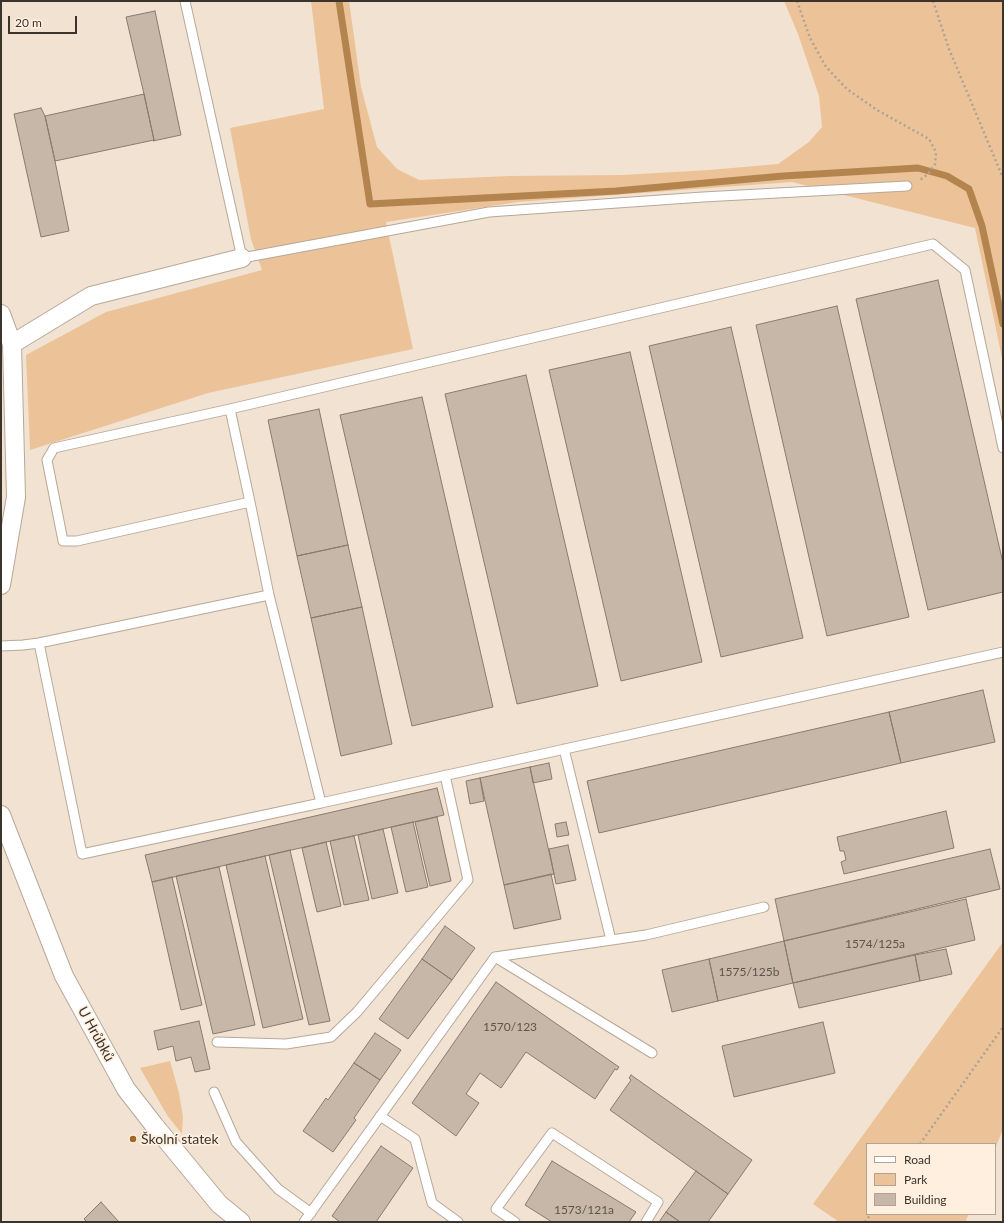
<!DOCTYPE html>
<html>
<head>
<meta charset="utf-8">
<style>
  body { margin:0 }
  #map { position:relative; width:1004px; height:1223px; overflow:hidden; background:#f2e2d2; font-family:Lato,sans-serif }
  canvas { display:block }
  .frame { position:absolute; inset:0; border:2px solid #3a342d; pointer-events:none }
  .legend { position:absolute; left:866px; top:1143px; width:130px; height:72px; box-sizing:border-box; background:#ffefdf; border:1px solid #b0a498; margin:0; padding:5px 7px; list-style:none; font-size:12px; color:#3a342d }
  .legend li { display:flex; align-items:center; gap:8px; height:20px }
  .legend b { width:20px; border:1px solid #b0a498 }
  .scale { position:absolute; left:8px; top:16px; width:69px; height:18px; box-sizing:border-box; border:2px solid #3a342d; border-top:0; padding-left:5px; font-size:12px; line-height:14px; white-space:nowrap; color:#3a342d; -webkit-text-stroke:3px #ffefdf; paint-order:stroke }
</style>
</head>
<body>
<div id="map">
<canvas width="1004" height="1223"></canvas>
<div class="frame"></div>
<ul class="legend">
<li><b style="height:5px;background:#fff"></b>Road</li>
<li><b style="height:11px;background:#ecc398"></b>Park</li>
<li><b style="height:11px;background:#c6b7a8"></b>Building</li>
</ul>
<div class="scale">20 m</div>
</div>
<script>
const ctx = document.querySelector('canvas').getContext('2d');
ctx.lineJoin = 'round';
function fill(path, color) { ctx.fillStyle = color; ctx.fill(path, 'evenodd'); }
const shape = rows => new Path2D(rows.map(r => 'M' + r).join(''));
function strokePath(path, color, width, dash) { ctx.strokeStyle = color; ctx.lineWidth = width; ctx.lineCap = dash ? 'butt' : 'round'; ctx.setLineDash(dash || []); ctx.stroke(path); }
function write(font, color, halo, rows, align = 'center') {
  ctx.font = font + ' Lato,sans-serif'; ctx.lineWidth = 3.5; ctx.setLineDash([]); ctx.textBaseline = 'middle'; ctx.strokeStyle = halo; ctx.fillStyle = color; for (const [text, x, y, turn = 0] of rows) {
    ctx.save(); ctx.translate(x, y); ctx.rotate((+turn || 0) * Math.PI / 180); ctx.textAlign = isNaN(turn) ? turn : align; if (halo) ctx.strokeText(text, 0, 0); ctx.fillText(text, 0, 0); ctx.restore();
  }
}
fill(shape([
  [311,1,349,1,361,87,377,147,397,169,419,180,509,176,622,175,709,170,778,164,809,142,822,127,819,96,798,34,784,1,1003,1,1003,363,975,228,792,182,518,202,386,222,413,349,208,393,30,450,26,355,106,312,262,270,251,239,230,128,324,109],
  [1003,942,1003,1129,995,1149,995,1144,867,1144,867,1214,969,1214,965,1222,839,1222,813,1204],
  [170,1061,179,1093,183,1117,182,1134,167,1115,140,1068]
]), '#ecc398');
strokePath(shape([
  [339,1,370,204,616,191,783,176,918,168,947,176,969,189,982,226,1003,324]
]), '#b4844e', 7);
const building = shape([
  [155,11,181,135,153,141,154,140,144,94,126,17,155,11],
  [144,94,154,140,55,161,45,116,144,94],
  [41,108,45,116,55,161,69,231,41,237,14,114,41,108],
  [938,280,1003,563,1003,592,928,610,856,299,938,280],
  [837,306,909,617,827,636,756,325,837,306],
  [731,327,803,638,721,657,649,346,731,327],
  [630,352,702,662,621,681,549,370,630,352],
  [526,375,598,686,517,704,445,394,526,375],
  [422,397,493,707,412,726,340,415,422,397],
  [319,409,348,545,297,556,268,420,319,409],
  [348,545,362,607,311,618,297,556,348,545],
  [362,607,392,744,341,756,311,618,362,607],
  [983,690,995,742,901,763,889,712,983,690],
  [889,712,901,763,599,833,587,781,889,712],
  [549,763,552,779,533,783,530,767,549,763],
  [530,767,554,874,504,885,480,778,530,767],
  [480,778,484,801,470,804,466,781,480,778],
  [437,788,444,815,152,882,145,855,437,788],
  [946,811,954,848,844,874,841,862,846,860,844,851,840,851,837,837,946,811],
  [437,817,451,881,430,886,415,822,437,817],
  [413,822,428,887,406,892,391,827,413,822],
  [566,822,569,835,557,837,555,824,566,822],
  [383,829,398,893,372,899,358,835,383,829],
  [354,836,369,900,344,905,330,841,354,836],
  [326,842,341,906,317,912,302,848,326,842],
  [568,845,576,880,556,884,549,849,568,845],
  [990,849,1000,889,784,941,775,899,990,849],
  [290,850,330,1021,309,1025,269,855,290,850],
  [265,856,303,1019,263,1028,226,865,265,856],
  [219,867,255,1025,213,1034,176,876,219,867],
  [551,874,561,919,514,929,504,885,551,874],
  [172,877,202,1005,181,1010,152,882,172,877],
  [966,899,975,940,793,983,784,941,966,899],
  [445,926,475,948,452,980,422,959,445,926],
  [784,941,793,983,718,1001,709,959,784,941],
  [946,949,952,974,920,981,915,955,946,949],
  [915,955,920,981,799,1008,793,983,915,955],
  [422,959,452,980,408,1039,379,1019,422,959],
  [709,959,718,1001,672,1012,662,970,709,959],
  [496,982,619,1067,617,1070,615,1069,595,1099,526,1052,501,1088,480,1073,466,1094,479,1103,456,1136,412,1103,496,982],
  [199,1021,210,1069,195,1072,191,1057,176,1061,173,1046,158,1050,154,1031,199,1021],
  [823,1022,835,1073,734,1097,722,1046,823,1022],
  [375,1033,401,1050,380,1080,354,1063,375,1033],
  [354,1063,380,1080,354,1118,356,1120,333,1152,303,1131,326,1098,328,1100,354,1063],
  [631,1075,752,1160,728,1194,610,1110,631,1080,629,1078,631,1075],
  [381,1146,413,1168,376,1222,340,1222,332,1216,381,1146],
  [552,1161,636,1212,629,1222,552,1222,525,1205,552,1161],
  [696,1171,728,1194,708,1222,680,1222,666,1212,696,1171],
  [101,1202,119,1222,87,1222,84,1219,101,1202],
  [666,1212,680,1222,659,1222,666,1212]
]);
fill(building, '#c6b7a8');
strokePath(building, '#897b6c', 1);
const lane = shape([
  [185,1,242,258,489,212,703,197,907,186],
  [230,409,933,244,965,270,1003,448],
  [269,595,321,803,1003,652],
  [39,643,82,854,321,803],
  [1,646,23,645,39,643,269,595,250,502,230,409,54,448,47,460,63,541,77,541,250,502],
  [564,749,611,940],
  [495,957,646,935,764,907],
  [217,1042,286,1044,331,1037,357,1012,468,880,445,775],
  [214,1092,236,1142,278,1189,311,1213],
  [380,1116,415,1139,432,1203,458,1222],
  [304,1222,495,957,652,1053],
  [515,1222,496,1209,552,1133,658,1202,646,1222]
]);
const street = shape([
  [1,314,12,344,16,497,1,585],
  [12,344,91,296,242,258],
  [1,815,64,976,126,1089,154,1125,219,1204,241,1222]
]);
strokePath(lane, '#b7a899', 11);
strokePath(street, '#b7a899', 20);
strokePath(shape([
  [797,1,810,38,826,67,847,89,877,110,929,139,936,152,935,164,928,174,920,180],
  [933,1,949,49,1003,178],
  [920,1144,1003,1027],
  [865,1222,871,1214]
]), '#aea195', 2.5, [2, 3]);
strokePath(lane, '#fff', 9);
strokePath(street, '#fff', 18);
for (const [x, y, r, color] of [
  [133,1139,4,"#9f6823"]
]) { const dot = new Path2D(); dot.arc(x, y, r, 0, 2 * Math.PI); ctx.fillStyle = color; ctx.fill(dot); strokePath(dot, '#ffefdf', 1.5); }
write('12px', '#5d554c', null, [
  ["1574/125a",875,944],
  ["1575/125b",749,972],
  ["1570/123",510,1027],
  ["1573/121a",584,1210]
]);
write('14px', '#3a342d', '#ffefdf', [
  ["U Hrůbků",96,1034,61]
]);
write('14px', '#3a342d', '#ffefdf', [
  ["Školní statek",141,1139]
], 'left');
</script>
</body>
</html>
